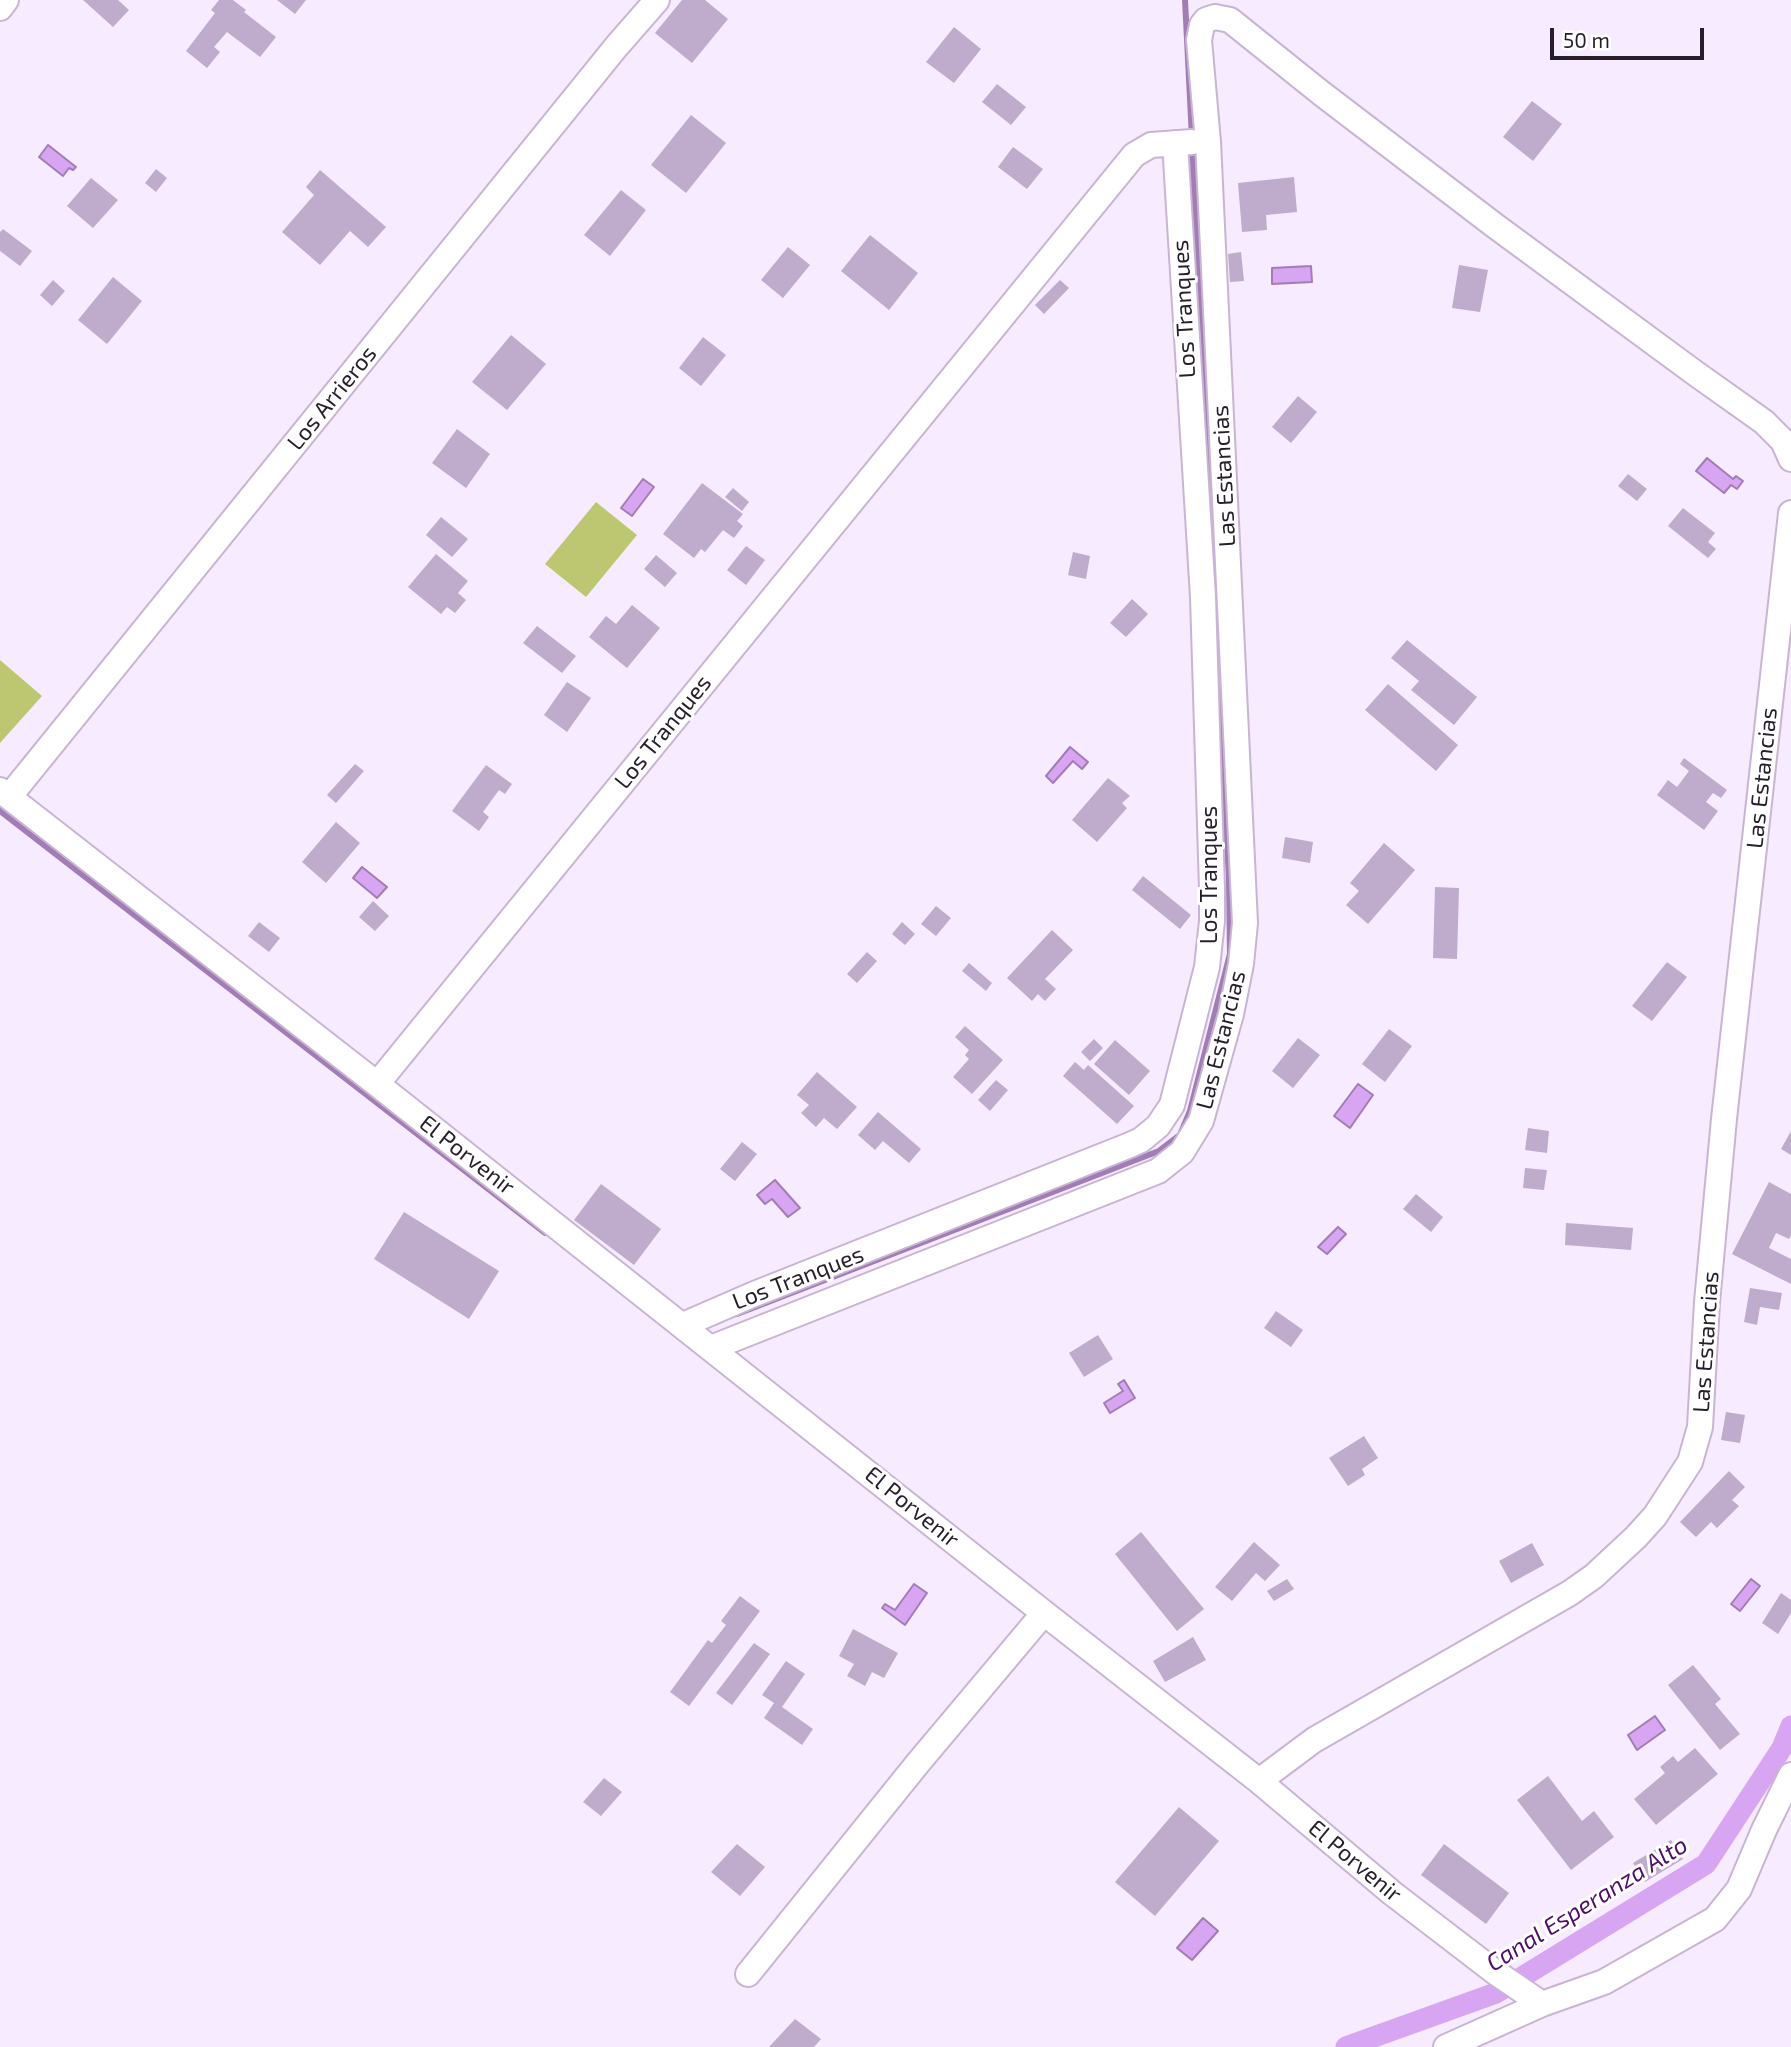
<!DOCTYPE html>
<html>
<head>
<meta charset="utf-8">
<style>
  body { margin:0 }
  #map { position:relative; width:1791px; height:2047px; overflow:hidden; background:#f7ebff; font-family:"Exo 2",sans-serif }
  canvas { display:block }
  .scale { position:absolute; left:1550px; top:28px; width:154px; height:32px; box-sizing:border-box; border:4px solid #261e2a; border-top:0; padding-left:9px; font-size:21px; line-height:24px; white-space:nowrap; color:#261e2a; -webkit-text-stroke:5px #fff; paint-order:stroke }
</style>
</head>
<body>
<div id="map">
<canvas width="1791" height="2047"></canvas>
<div class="scale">50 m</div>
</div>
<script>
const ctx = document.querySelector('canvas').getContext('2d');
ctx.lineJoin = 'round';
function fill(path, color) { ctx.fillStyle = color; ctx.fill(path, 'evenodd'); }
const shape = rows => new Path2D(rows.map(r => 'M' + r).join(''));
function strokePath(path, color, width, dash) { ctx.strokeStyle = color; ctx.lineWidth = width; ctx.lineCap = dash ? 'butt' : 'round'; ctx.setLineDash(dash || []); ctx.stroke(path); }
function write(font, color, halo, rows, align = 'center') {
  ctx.font = font + ' "Exo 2",sans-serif'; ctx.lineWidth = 6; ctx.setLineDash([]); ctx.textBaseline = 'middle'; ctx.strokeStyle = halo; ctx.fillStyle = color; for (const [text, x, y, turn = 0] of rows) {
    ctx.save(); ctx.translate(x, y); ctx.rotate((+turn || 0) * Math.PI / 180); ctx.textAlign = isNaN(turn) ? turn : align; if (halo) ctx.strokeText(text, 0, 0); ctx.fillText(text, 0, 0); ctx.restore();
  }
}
fill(shape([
  [596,502,637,535,586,597,545,564],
  [0,660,42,696,0,743]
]), '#bdc772');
const water = shape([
  [48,145,76,167,73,170,69,168,63,176,39,157,48,145],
  [1311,266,1312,282,1272,284,1272,268,1311,266],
  [1707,458,1733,479,1736,476,1743,481,1737,489,1731,485,1724,493,1696,471,1707,458],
  [643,479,654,487,632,516,621,508,643,479],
  [1070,747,1088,762,1082,769,1073,761,1053,783,1046,776,1070,747],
  [362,867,387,887,377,898,353,878,362,867],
  [1358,1084,1373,1095,1350,1128,1334,1116,1358,1084],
  [775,1180,800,1208,788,1217,772,1199,765,1204,757,1195,775,1180],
  [1338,1227,1346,1234,1327,1254,1318,1247,1338,1227],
  [1124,1380,1135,1398,1110,1413,1104,1403,1123,1391,1118,1384,1124,1380],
  [1751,1579,1760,1586,1740,1611,1731,1604,1751,1579],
  [914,1584,927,1593,905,1625,882,1608,885,1604,895,1610,914,1584],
  [1655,1716,1665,1730,1637,1750,1628,1735,1655,1716],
  [1203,1918,1218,1931,1192,1960,1177,1948,1203,1918]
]);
fill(water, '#d7a5f1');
strokePath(water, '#a27cb5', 2);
strokePath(shape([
  [1185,0,1192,138],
  [1192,149,1213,564],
  [0,811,545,1233],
  [737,1314,1159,1151,1180,1135,1190,1111,1230,954,1229,880,1215,610]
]), '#a27cb5', 6);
strokePath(shape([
  [1346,2047,1496,1993,1706,1864,1782,1748,1791,1726]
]), '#d7a5f1', 21);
fill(shape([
  [83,0,118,0,129,10,113,27],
  [219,0,233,0,246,10,244,12,276,37,260,57,227,32,214,47,220,52,207,68,186,51,215,13,211,10],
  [277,0,306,0,295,14],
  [682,0,705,0,728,19,692,63,655,33],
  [954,27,981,49,954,83,926,62],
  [997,84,1026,107,1011,125,982,102],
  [1532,101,1562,124,1533,161,1503,137],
  [691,115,726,143,686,193,651,165],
  [1013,147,1043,169,1027,189,998,167],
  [156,169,167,178,156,192,145,183],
  [320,170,386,227,368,247,350,231,320,265,282,232,314,195,306,187],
  [1294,177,1297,212,1266,215,1267,230,1242,232,1238,183],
  [91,178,118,200,93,228,67,206],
  [621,190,646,210,610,256,584,235],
  [3,229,32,251,20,266,0,251,0,232],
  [870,235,918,273,889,310,841,271],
  [788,247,810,265,783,298,761,280],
  [1241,252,1244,281,1230,282,1228,254],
  [1459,265,1488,270,1480,312,1452,308],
  [113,277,142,301,107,344,78,320],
  [53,280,65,291,52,306,40,295],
  [1060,280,1069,288,1044,314,1035,305],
  [511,335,546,364,507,410,472,382],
  [703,337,726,355,701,386,679,368],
  [1298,396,1317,412,1291,443,1272,427],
  [457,429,490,454,466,488,432,463],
  [1628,474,1647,489,1637,501,1618,486],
  [702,483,743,514,737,521,743,526,734,538,723,530,705,552,701,549,694,558,663,534],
  [733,488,749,502,742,511,725,497],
  [1683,508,1715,533,1708,542,1716,549,1708,558,1668,526],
  [441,517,468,539,452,557,426,535],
  [746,546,765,560,746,585,727,570],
  [1073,552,1090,556,1086,579,1068,575],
  [436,554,468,581,458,593,466,600,455,613,447,607,441,614,408,587],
  [656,555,677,573,665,587,644,569],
  [1132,599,1148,614,1126,637,1110,623],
  [632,605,660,628,627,668,589,637,606,616,616,624],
  [537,626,576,656,562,673,523,643],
  [1407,640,1477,697,1454,725,1411,690,1419,681,1391,658],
  [567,682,591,698,567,732,544,715],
  [1388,684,1458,745,1436,771,1365,710],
  [1684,758,1727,790,1721,798,1713,793,1706,802,1718,811,1704,830,1657,795,1668,780,1677,787,1689,771,1680,764],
  [355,764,364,771,336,803,327,795],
  [486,765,512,784,505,794,499,790,483,812,489,817,479,831,452,811],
  [1108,778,1130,796,1122,803,1127,808,1097,842,1072,820],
  [336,822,360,843,326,883,302,862],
  [1285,837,1313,842,1310,863,1282,858],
  [1384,843,1415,870,1368,924,1346,905,1359,891,1350,883],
  [1143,876,1191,915,1180,929,1132,890],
  [1435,887,1459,888,1457,959,1433,958],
  [373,901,389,916,375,931,359,917],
  [936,906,951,918,936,936,921,924],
  [259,922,280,938,269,952,248,936],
  [902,922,915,934,905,945,892,934],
  [1052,930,1073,950,1045,979,1056,989,1045,1001,1038,994,1032,1001,1007,978],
  [867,952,877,961,857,983,847,974],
  [1667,962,1687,977,1652,1021,1632,1006],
  [969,963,992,983,986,991,962,971],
  [965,1026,1003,1060,972,1094,953,1077,969,1059,965,1055,969,1050,955,1037],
  [1389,1029,1412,1046,1385,1082,1362,1064],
  [1298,1038,1320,1055,1293,1088,1272,1071],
  [1094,1039,1103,1048,1090,1061,1081,1052],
  [1115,1040,1150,1071,1129,1095,1094,1064],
  [1075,1062,1084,1070,1088,1065,1134,1106,1117,1124,1063,1076],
  [817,1072,857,1107,837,1129,824,1118,816,1127,801,1113,809,1105,797,1095],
  [996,1080,1008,1090,990,1111,978,1100],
  [878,1112,921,1149,909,1163,883,1141,875,1150,858,1135],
  [1528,1128,1549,1131,1547,1153,1525,1150],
  [1791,1131,1791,1155,1781,1149],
  [742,1142,757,1154,735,1181,720,1169],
  [1525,1168,1547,1170,1544,1190,1523,1188],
  [1769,1182,1791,1194,1791,1235,1789,1239,1776,1233,1769,1248,1791,1259,1791,1284,1732,1254],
  [601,1184,661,1229,634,1265,574,1220],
  [1416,1194,1443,1217,1431,1232,1403,1209],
  [404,1212,499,1271,469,1319,374,1259],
  [1566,1223,1633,1228,1631,1250,1565,1245],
  [1750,1288,1782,1293,1779,1310,1760,1307,1757,1325,1744,1322],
  [1276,1311,1303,1330,1291,1347,1264,1328],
  [1098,1335,1113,1359,1084,1377,1069,1353],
  [1726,1412,1745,1415,1740,1443,1721,1440],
  [1364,1436,1378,1458,1362,1469,1365,1475,1348,1486,1329,1458],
  [1729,1471,1745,1487,1732,1500,1739,1506,1717,1528,1711,1522,1696,1537,1680,1522],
  [1141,1532,1204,1609,1177,1631,1115,1554],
  [1254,1542,1280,1565,1265,1581,1256,1573,1232,1601,1215,1587],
  [1532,1543,1544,1565,1511,1583,1499,1561],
  [1287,1579,1294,1589,1274,1601,1267,1591],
  [1781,1593,1791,1600,1791,1613,1778,1634,1762,1623],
  [740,1596,760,1611,689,1706,670,1692,708,1640,712,1643,726,1625,721,1621],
  [853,1629,898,1653,884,1678,872,1672,865,1686,847,1676,854,1664,839,1656],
  [1193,1637,1206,1660,1165,1682,1153,1661],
  [754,1643,770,1654,732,1705,716,1693],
  [786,1661,805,1674,782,1707,813,1729,802,1745,764,1718,774,1703,762,1695],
  [1693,1665,1721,1699,1715,1704,1740,1734,1720,1750,1668,1685],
  [1695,1748,1718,1774,1656,1825,1634,1799,1665,1773,1660,1767,1673,1756,1678,1762],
  [1548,1776,1582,1821,1594,1811,1614,1837,1571,1870,1517,1800],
  [604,1778,622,1792,601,1816,583,1802],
  [1179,1807,1219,1841,1155,1916,1115,1882],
  [1671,1840,1683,1859,1645,1882,1633,1863],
  [737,1844,765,1867,740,1896,711,1872],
  [1444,1844,1509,1893,1486,1924,1421,1875],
  [795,2019,821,2039,814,2047,769,2047]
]), '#bfabcb');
const street = shape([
  [0,8,6,0],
  [0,790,377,1084,1044,1613,1259,1781,1392,1893,1495,1972,1542,2004],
  [9,797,616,47,657,0],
  [377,1084,1134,155,1151,145,1192,142],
  [683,1325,752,1295,1130,1145,1141,1140,1158,1126,1172,1105,1207,967,1212,921,1212,889,1203,597,1175,143],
  [711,1348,1158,1171,1182,1152,1201,1121,1231,1014,1241,964,1245,923,1208,142,1199,40,1202,25,1206,20,1215,17,1230,20,1321,93,1494,225,1695,373,1764,422,1783,441,1791,459],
  [1259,1781,1314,1740,1570,1593,1594,1576,1636,1537,1655,1516,1690,1462,1700,1427,1707,1302,1724,1119,1791,513],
  [748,1974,918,1763,1044,1613],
  [1446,2047,1542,2004,1604,1982,1715,1919,1739,1889,1764,1830,1791,1775]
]);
strokePath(street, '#c9b4d4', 28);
strokePath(street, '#fff', 24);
write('23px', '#261e2a', '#fff', [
  ["Los Tranques",1184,309,-93],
  ["Los Arrieros",332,398,-51],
  ["Las Estancias",1224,476,-93],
  ["Los Tranques",663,732,-51],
  ["Las Estancias",1762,778,-84],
  ["Los Tranques",1209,875,-90],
  ["Las Estancias",1221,1040,-76],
  ["El Porvenir",467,1155,38],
  ["Los Tranques",798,1278,-21],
  ["Las Estancias",1706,1342,-86],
  ["El Porvenir",912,1507,39],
  ["El Porvenir",1355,1861,40]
]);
write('italic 24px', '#4f0e69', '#fff', [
  ["Canal Esperanza Alto",1587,1904,-32]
]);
</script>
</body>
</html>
